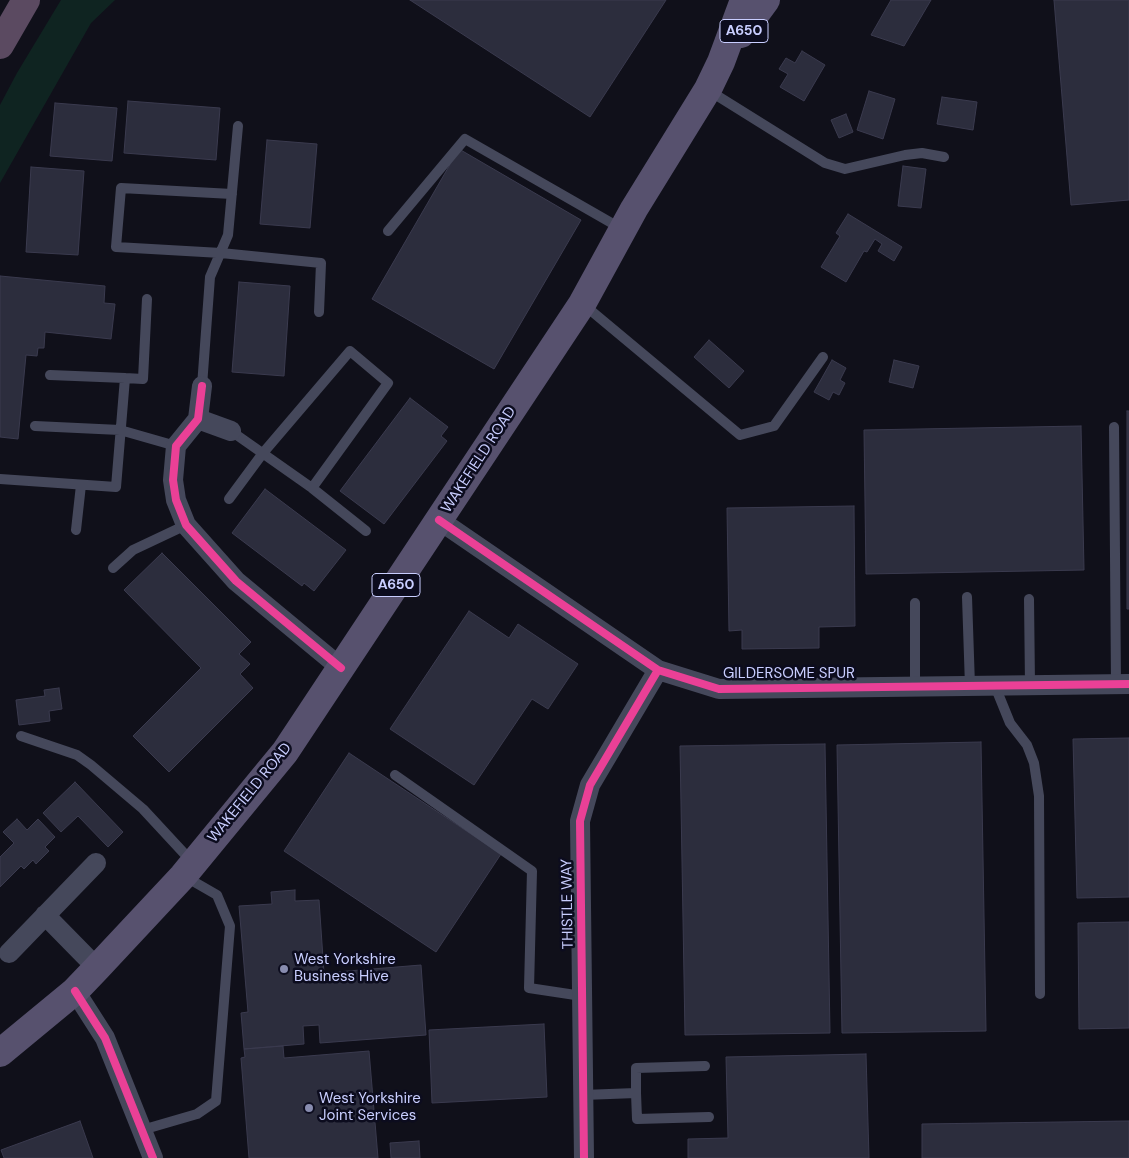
<!DOCTYPE html>
<html>
<head>
<meta charset="utf-8">
<style>
  body { margin:0 }
  canvas { display:block; background:#10101a }
</style>
</head>
<body>
<canvas width="1129" height="1158"></canvas>
<script>
const ctx = document.querySelector('canvas').getContext('2d');
ctx.lineJoin = 'round';
function fill(path, color) { ctx.fillStyle = color; ctx.fill(path, 'evenodd'); }
const shape = rows => new Path2D(rows.map(r => 'M' + r).join(''));
function strokePath(path, color, width, dash) { ctx.strokeStyle = color; ctx.lineWidth = width; ctx.lineCap = dash ? 'butt' : 'round'; ctx.setLineDash(dash || []); ctx.stroke(path); }
function write(font, color, halo, rows, align = 'center') {
  ctx.font = font + ' "DM Sans",sans-serif'; ctx.lineWidth = 5; ctx.setLineDash([]); ctx.textBaseline = 'middle'; ctx.strokeStyle = halo; ctx.fillStyle = color; for (const [text, x, y, turn = 0] of rows) {
    ctx.save(); ctx.translate(x, y); ctx.rotate((+turn || 0) * Math.PI / 180); ctx.textAlign = isNaN(turn) ? turn : align; if (halo) ctx.strokeText(text, 0, 0); ctx.fillText(text, 0, 0); ctx.restore();
  }
}
fill(shape([
  [61,0,115,0,91,23,0,183,0,105,17,73]
]), '#0f2421');
const building = shape([
  [410,0,666,0,590,117,410,0],
  [891,0,931,0,904,46,871,35,891,0],
  [1054,0,1129,0,1129,200,1071,205,1054,0],
  [802,51,825,65,804,101,780,87,788,74,779,69,786,58,795,63,802,51],
  [869,91,895,99,883,139,857,130,869,91],
  [942,97,977,102,973,130,937,124,942,97],
  [128,101,220,108,216,160,124,153,128,101],
  [55,103,117,108,112,161,50,156,55,103],
  [846,114,853,132,839,138,831,120,846,114],
  [267,140,317,144,310,228,260,224,267,140],
  [459,149,581,220,494,369,372,299,459,149],
  [903,166,926,169,921,208,898,206,903,166],
  [31,167,84,171,78,255,26,252,31,167],
  [848,214,902,247,894,261,878,251,882,244,875,239,867,252,864,251,846,282,821,267,840,236,836,233,848,214],
  [0,276,105,286,104,303,115,304,111,339,45,332,44,348,38,348,37,356,26,355,18,439,0,437,0,276],
  [239,282,290,286,284,376,232,372,239,282],
  [709,340,744,371,729,388,694,357,709,340],
  [832,360,846,368,840,380,845,383,839,395,833,392,829,400,814,392,832,360],
  [894,360,919,366,913,388,889,382,894,360],
  [410,398,448,427,441,436,447,441,384,524,340,491,410,398],
  [1127,411,1129,411,1129,609,1127,609,1127,411],
  [1081,426,1084,570,866,574,864,430,1081,426],
  [265,489,346,550,314,591,304,583,302,586,232,533,265,489],
  [854,506,855,626,819,627,819,648,742,649,742,630,729,631,727,508,854,506],
  [162,553,251,642,239,654,250,664,240,674,253,688,169,772,133,736,201,668,124,590,162,553],
  [469,611,509,638,518,624,578,664,548,709,532,699,474,785,390,729,469,611],
  [59,688,62,709,49,711,50,721,19,725,16,700,45,696,44,690,59,688],
  [1129,738,1129,897,1077,898,1073,739,1129,738],
  [981,742,986,1031,842,1033,837,745,981,742],
  [825,744,830,1033,685,1035,680,746,825,744],
  [349,753,501,854,436,952,284,851,349,753],
  [75,782,123,832,108,847,78,816,61,832,43,813,75,782],
  [17,819,27,830,38,819,55,837,45,847,49,851,36,864,33,860,24,869,21,866,0,887,0,857,14,843,3,832,17,819],
  [295,890,295,901,319,900,324,973,421,965,426,1035,320,1043,319,1025,303,1026,304,1044,244,1049,241,1013,248,1012,239,906,272,904,271,892,295,890],
  [1129,922,1129,1028,1079,1029,1078,923,1129,922],
  [544,1024,547,1097,432,1103,429,1030,544,1024],
  [283,1046,284,1058,369,1051,378,1158,249,1158,241,1058,245,1057,244,1049,283,1046],
  [866,1054,869,1158,688,1158,688,1139,728,1138,726,1057,866,1054],
  [80,1121,93,1158,4,1158,1,1150,80,1121],
  [1129,1121,1129,1158,922,1158,922,1124,1129,1121],
  [419,1141,420,1158,391,1158,390,1143,419,1141]
]);
fill(building, '#2c2d3d');
strokePath(building, '#3a3a4e', 1);
strokePath(shape([
  [708,90,825,163,845,169,905,155,922,153,944,157],
  [232,194,121,188,116,247,221,253,321,263,319,312],
  [388,231,465,139,622,229],
  [583,304,740,435,774,426,823,357],
  [125,378,143,379,147,299],
  [202,386,210,277,228,235,238,126],
  [35,426,120,430,176,446],
  [1114,427,1116,685],
  [231,431,312,488,366,531],
  [0,479,116,487,125,378,50,375],
  [229,499,263,453,350,351,388,383,312,488],
  [76,530,81,485],
  [113,568,133,550,186,525],
  [967,597,970,686],
  [1029,599,1030,685],
  [915,603,915,687],
  [995,686,1010,723,1027,745,1034,763,1039,796,1040,994],
  [21,736,77,755,91,765,143,809,193,863],
  [395,775,532,871,529,988,582,996],
  [636,1093,637,1119,709,1117],
  [583,1095,636,1093,636,1068,705,1066],
  [142,1130,197,1114,216,1101,230,926,217,895,184,876]
]), '#45485b', 10);
strokePath(shape([
  [202,386,198,419,176,446,173,480,176,500,186,525,236,581,341,668],
  [198,419,231,431],
  [439,520,658,670,719,689,1129,684],
  [45,915,97,968],
  [9,953,96,863],
  [75,991,105,1038,153,1158],
  [584,1158,580,821,590,785,658,670]
]), '#45485b', 20);
strokePath(shape([
  [741,34,766,0],
  [0,1053,75,991,97,968,183,876,285,752,582,304,634,209,708,89,721,62,744,0]
]), '#57516e', 28);
strokePath(shape([
  [0,45,26,0]
]), '#5b4a61', 28);
strokePath(shape([
  [202,386,198,419,176,446,173,480,176,500,186,525,236,581,341,668],
  [439,520,658,670,719,689,1129,684],
  [75,991,105,1038,153,1158],
  [584,1158,580,821,590,785,658,670]
]), '#ea4096', 8);
for (const [x, y, r, color] of [
  [284,969,5,"#888caf"],
  [309,1108,5,"#888caf"]
]) { const dot = new Path2D(); dot.arc(x, y, r, 0, 2 * Math.PI); ctx.fillStyle = color; ctx.fill(dot); strokePath(dot, '#0c0c1e', 2); }
for (const [x, y, w] of [
  [744,31,48],
  [396,585,48]
]) { const box = new Path2D(); box.roundRect(x - w / 2, y - 11.5, w, 23, 4); ctx.fillStyle = '#0c0c1e'; ctx.fill(box); strokePath(box, '#c9ceff', 1); }
write('bold 14px', '#c9ceff', null, [
  ["A650",744,31],
  ["A650",396,585]
]);
write('15px', '#c9ceff', '#0c0c1e', [
  ["WAKEFIELD ROAD",479,460,-57],
  ["GILDERSOME SPUR",789,674],
  ["WAKEFIELD ROAD",250,793,-51],
  ["THISTLE WAY",568,904,-91]
]);
write('15px', '#c9ceff', '#0c0c1e', [
  ["West Yorkshire",294,960],
  ["Business Hive",294,977],
  ["West Yorkshire",319,1099],
  ["Joint Services",319,1116]
], 'left');
</script>
</body>
</html>
